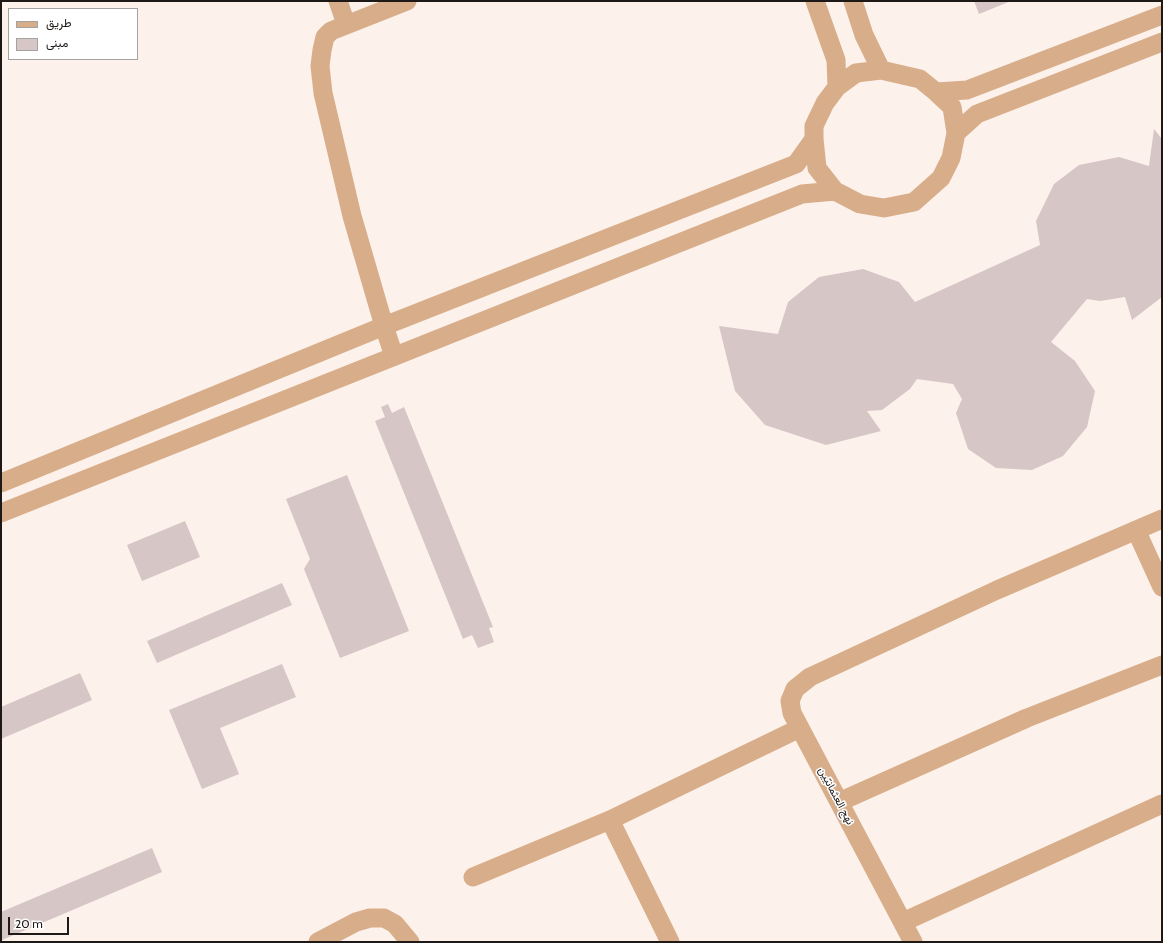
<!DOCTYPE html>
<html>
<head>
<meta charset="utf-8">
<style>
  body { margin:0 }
  #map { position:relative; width:1163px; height:943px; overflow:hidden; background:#fdf1ec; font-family:Cabin,Vazirmatn,sans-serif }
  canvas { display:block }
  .frame { position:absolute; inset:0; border:2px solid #1e1917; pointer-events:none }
  .legend { position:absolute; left:8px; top:8px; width:130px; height:52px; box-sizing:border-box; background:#fff; border:1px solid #a5a3a2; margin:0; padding:5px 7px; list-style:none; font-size:12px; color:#1e1917 }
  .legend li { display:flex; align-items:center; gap:8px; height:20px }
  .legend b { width:20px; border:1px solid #a5a3a2 }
  .scale { position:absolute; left:8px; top:917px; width:61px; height:18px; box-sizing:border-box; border:2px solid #1e1917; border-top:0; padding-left:5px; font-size:12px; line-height:14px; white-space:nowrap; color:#1e1917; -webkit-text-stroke:3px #fff; paint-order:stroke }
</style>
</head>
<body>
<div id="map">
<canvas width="1163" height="943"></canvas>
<div class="frame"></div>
<ul class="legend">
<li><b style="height:5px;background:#d8ae8a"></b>طريق</li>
<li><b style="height:11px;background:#d6c6c5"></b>مبنى</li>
</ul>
<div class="scale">20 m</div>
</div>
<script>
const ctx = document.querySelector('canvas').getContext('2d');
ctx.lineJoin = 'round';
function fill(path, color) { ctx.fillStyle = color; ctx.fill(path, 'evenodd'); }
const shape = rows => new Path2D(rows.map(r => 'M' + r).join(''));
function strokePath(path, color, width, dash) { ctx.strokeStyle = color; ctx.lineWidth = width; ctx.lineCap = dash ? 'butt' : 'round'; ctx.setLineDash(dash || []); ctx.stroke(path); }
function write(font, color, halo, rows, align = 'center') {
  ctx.font = font + ' Cabin,Vazirmatn,sans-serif'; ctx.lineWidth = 3; ctx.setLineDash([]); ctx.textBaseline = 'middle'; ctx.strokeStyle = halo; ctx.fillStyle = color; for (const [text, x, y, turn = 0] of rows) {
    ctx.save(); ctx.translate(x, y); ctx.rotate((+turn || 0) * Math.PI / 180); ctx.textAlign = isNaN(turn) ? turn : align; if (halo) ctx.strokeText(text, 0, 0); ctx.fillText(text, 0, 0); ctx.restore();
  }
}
fill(shape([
  [974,1,1011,1,979,14],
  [1154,129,1162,139,1162,297,1132,320,1125,297,1100,301,1087,299,1051,342,1075,361,1095,391,1087,427,1063,456,1032,470,996,468,968,449,956,413,962,399,953,384,917,379,910,389,882,410,867,411,881,431,826,445,765,425,735,391,719,326,778,334,788,302,819,277,863,269,899,282,915,302,1040,245,1036,221,1054,184,1079,165,1119,157,1149,166],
  [388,404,392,413,404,407,493,627,489,628,494,642,478,648,472,635,463,639,375,421,385,417,381,407],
  [347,475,409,631,340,658,304,569,310,559,286,499],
  [185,521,200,557,142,581,127,545],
  [282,583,292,605,157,663,147,641],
  [282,664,296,697,220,728,239,774,202,789,169,710],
  [80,673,92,700,1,739,1,707],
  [152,848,162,872,2,940,1,912]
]), '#d6c6c5');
strokePath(shape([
  [338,1,346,24],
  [815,1,836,60,837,87],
  [853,1,864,35,881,70],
  [881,70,920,79,936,92,952,107,956,133,951,158,941,178,914,202,884,208,860,204,835,191,817,168,814,139,814,126,825,103,837,87,856,73,881,70],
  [936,92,967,90,1162,15],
  [956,133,977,114,1162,42],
  [394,356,384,326,352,216,323,93,320,66,322,50,325,37,331,31,407,1],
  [1,483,384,326,796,164,814,139],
  [1,513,802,194,835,191],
  [1136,530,1162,587],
  [839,802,1027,718,1162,665],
  [610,820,670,942],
  [473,877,610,820,800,728],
  [903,922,1162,804],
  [318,942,356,922,370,918,384,918,395,924,410,942],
  [913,942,792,713,790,701,795,689,810,677,997,590,1162,519]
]), '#d8ae8a', 19);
write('11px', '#1e1917', '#fff', [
  ["نهج العثمانيّين",836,796,62]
]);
</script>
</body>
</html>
